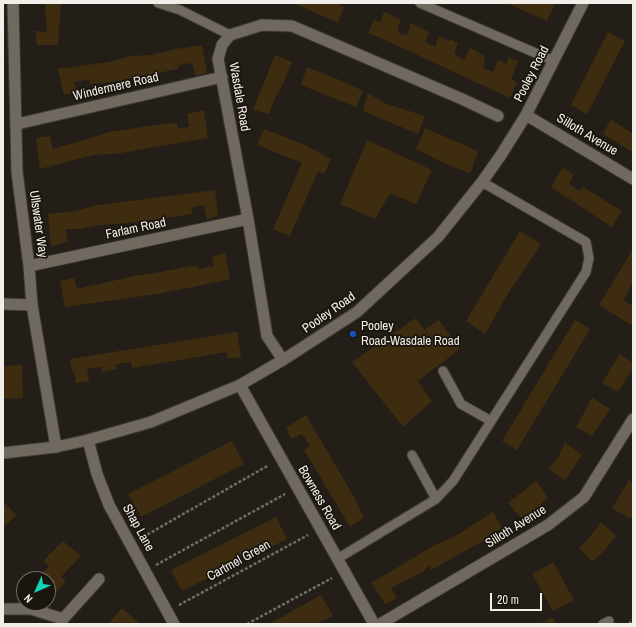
<!DOCTYPE html>
<html>
<head>
<meta charset="utf-8">
<style>
  body { margin:0 }
  #map { position:relative; width:636px; height:627px; overflow:hidden; background:#231e17; font-family:"Archivo Narrow",sans-serif }
  canvas { display:block }
  .frame { position:absolute; inset:0; border:4px solid #f2efea; pointer-events:none }
  .north { position:absolute; left:16px; top:571px; width:40px; height:40px; box-sizing:border-box; background:#1a150e; border:1px solid #706c66; border-radius:50%; rotate:225deg; font-size:11px; font-weight:700; line-height:16px; text-align:center; color:#f2efea }
  .north::after { content:''; display:block; margin:auto; width:14px; height:18px; background:#0fd5b4; clip-path:polygon(50% 0,100% 100%,50% 72%,0 100%) }
  .scale { position:absolute; left:490px; top:593px; width:52px; height:18px; box-sizing:border-box; border:2px solid #f2efea; border-top:0; padding-left:5px; font-size:12px; line-height:14px; white-space:nowrap; color:#f2efea; -webkit-text-stroke:3px #1a150e; paint-order:stroke }
</style>
</head>
<body>
<div id="map">
<canvas width="636" height="627"></canvas>
<div class="frame"></div>
<div class="north">N</div>
<div class="scale">20 m</div>
</div>
<script>
const ctx = document.querySelector('canvas').getContext('2d');
ctx.lineJoin = 'round';
function fill(path, color) { ctx.fillStyle = color; ctx.fill(path, 'evenodd'); }
const shape = rows => new Path2D(rows.map(r => 'M' + r).join(''));
function strokePath(path, color, width, dash) { ctx.strokeStyle = color; ctx.lineWidth = width; ctx.lineCap = dash ? 'butt' : 'round'; ctx.setLineDash(dash || []); ctx.stroke(path); }
function write(font, color, halo, rows, align = 'center') {
  ctx.font = font + ' "Archivo Narrow",sans-serif'; ctx.lineWidth = 3.5; ctx.setLineDash([]); ctx.textBaseline = 'middle'; ctx.strokeStyle = halo; ctx.fillStyle = color; for (const [text, x, y, turn = 0] of rows) {
    ctx.save(); ctx.translate(x, y); ctx.rotate((+turn || 0) * Math.PI / 180); ctx.textAlign = isNaN(turn) ? turn : align; if (halo) ctx.strokeText(text, 0, 0); ctx.fillText(text, 0, 0); ctx.restore();
  }
}
fill(shape([
  [45,3,61,3,58,45,37,45,35,31,47,32],
  [294,3,336,3,344,7,338,23],
  [507,3,538,3,541,5,542,3,555,3,547,21],
  [384,12,401,20,397,30,401,34,407,35,411,23,429,32,425,42,435,47,439,36,449,41,450,39,458,43,454,54,464,60,470,48,485,56,483,68,493,72,498,60,506,64,509,58,518,61,511,79,517,83,510,98,383,39,368,33,374,20,380,22],
  [608,32,625,41,587,114,571,105],
  [202,45,207,73,195,76,192,63,179,65,178,69,112,82,90,84,89,79,74,82,77,92,64,95,58,69,109,62,131,56,151,55,176,49],
  [275,55,292,62,284,82,275,98,269,114,253,110],
  [307,67,347,83,363,91,356,107,301,85],
  [368,93,384,103,425,116,418,134,363,111],
  [204,110,208,138,115,154,93,155,40,169,36,138,50,136,53,149,110,132,155,125,177,123,178,128,189,127,187,114],
  [611,119,633,134,633,150,632,152,603,134],
  [425,128,467,146,478,152,470,173,446,164,416,149],
  [264,129,305,145,331,159,324,174,318,171,290,236,273,229,302,163,257,145],
  [367,140,432,170,416,204,390,193,375,219,340,204],
  [563,167,574,175,569,184,579,191,583,187,622,211,612,227,551,187],
  [215,190,218,216,207,219,204,205,191,208,193,214,128,223,101,225,78,229,66,229,68,242,51,246,48,214,75,211,98,205],
  [520,231,541,244,509,292,485,334,466,321],
  [633,249,633,283,623,300,633,306,633,326,599,305],
  [225,253,230,279,217,282,157,294,65,307,60,281,74,278,77,289,134,276,155,273,197,265,198,269,214,266,212,257],
  [416,318,437,347,425,329,439,320,460,349,418,381,432,401,403,427,352,362],
  [575,320,590,329,517,450,502,441],
  [237,332,241,357,228,359,226,352,132,368,131,362,116,364,117,369,102,372,101,367,87,369,89,381,76,383,74,371,72,371,70,359],
  [620,354,633,363,633,368,618,392,602,383],
  [22,365,23,398,3,399,3,366],
  [592,397,610,409,592,436,576,427,584,413],
  [306,415,354,497,364,518,350,527,304,450,310,446,302,434,291,439,286,428],
  [232,441,244,464,141,517,128,494],
  [565,442,582,455,565,480,548,469,558,458],
  [629,480,633,483,633,515,630,519,612,508],
  [536,481,548,498,523,520,508,503],
  [3,501,16,515,3,528],
  [493,512,502,528,483,541,431,570,430,565,424,571,391,588,397,598,385,604,371,583,435,545,454,537],
  [276,517,287,539,182,591,171,570],
  [601,522,616,536,603,552,592,562,579,548,589,538],
  [63,541,81,556,61,577,66,581,48,601,48,579,38,579,49,566,43,561],
  [553,562,574,600,553,611,532,574],
  [321,595,333,616,315,624,269,624],
  [122,608,140,624,108,624],
  [552,617,556,624,540,624]
]), '#3e2c10');
const service = shape([
  [158,3,180,10,230,35],
  [420,3,554,61],
  [443,371,461,404,491,421],
  [412,455,436,499],
  [337,559,436,499,453,481,586,272,589,258,586,242,482,182],
  [603,624,609,621]
]);
const minor = shape([
  [13,3,17,172,29,266,32,305,56,447],
  [526,115,633,179],
  [17,124,222,77],
  [29,266,248,219],
  [3,304,32,305],
  [283,360,267,336,248,219,218,59,222,45,230,35,262,25,292,26,462,99,498,116],
  [240,385,374,624],
  [88,440,97,474,109,505,174,624],
  [3,609,31,609,63,619,99,579],
  [380,624,548,525,584,497,633,419]
]);
const tertiary = shape([
  [3,453,56,447,88,440,151,422,240,385,283,360,357,312,438,237,482,182,501,155,526,115,583,3]
]);
strokePath(service, '#3f3b36', 11);
strokePath(minor, '#3f3b36', 13);
strokePath(tertiary, '#3f3b36', 13);
strokePath(shape([
  [143,537,269,465],
  [156,565,285,494],
  [179,605,308,535],
  [247,624,332,578],
  [629,624,633,619]
]), '#726e68', 2.5, [3, 2]);
strokePath(service, '#6f6960', 9);
strokePath(minor, '#6f6960', 11);
strokePath(tertiary, '#6f6960', 11);
for (const [x, y, r, color] of [
  [353,334,4,"#1a4fb4"]
]) { const dot = new Path2D(); dot.arc(x, y, r, 0, 2 * Math.PI); ctx.fillStyle = color; ctx.fill(dot); strokePath(dot, '#1a150e', 1.5); }
write('13px', '#f2efea', '#1a150e', [
  ["Pooley Road",532,74,-63],
  ["Windermere Road",116,87,-13],
  ["Wasdale Road",239,97,80],
  ["Silloth Avenue",587,135,31],
  ["Ullswater Way",38,224,82],
  ["Farlam Road",136,229,-12],
  ["Pooley Road",329,313,-35],
  ["Bowness Road",319,498,60],
  ["Silloth Avenue",516,527,-32],
  ["Shap Lane",138,528,61],
  ["Cartmel Green",239,561,-29]
]);
write('13px', '#f2efea', '#1a150e', [
  ["Pooley",361,327],
  ["Road-Wasdale Road",361,342]
], 'left');
</script>
</body>
</html>
